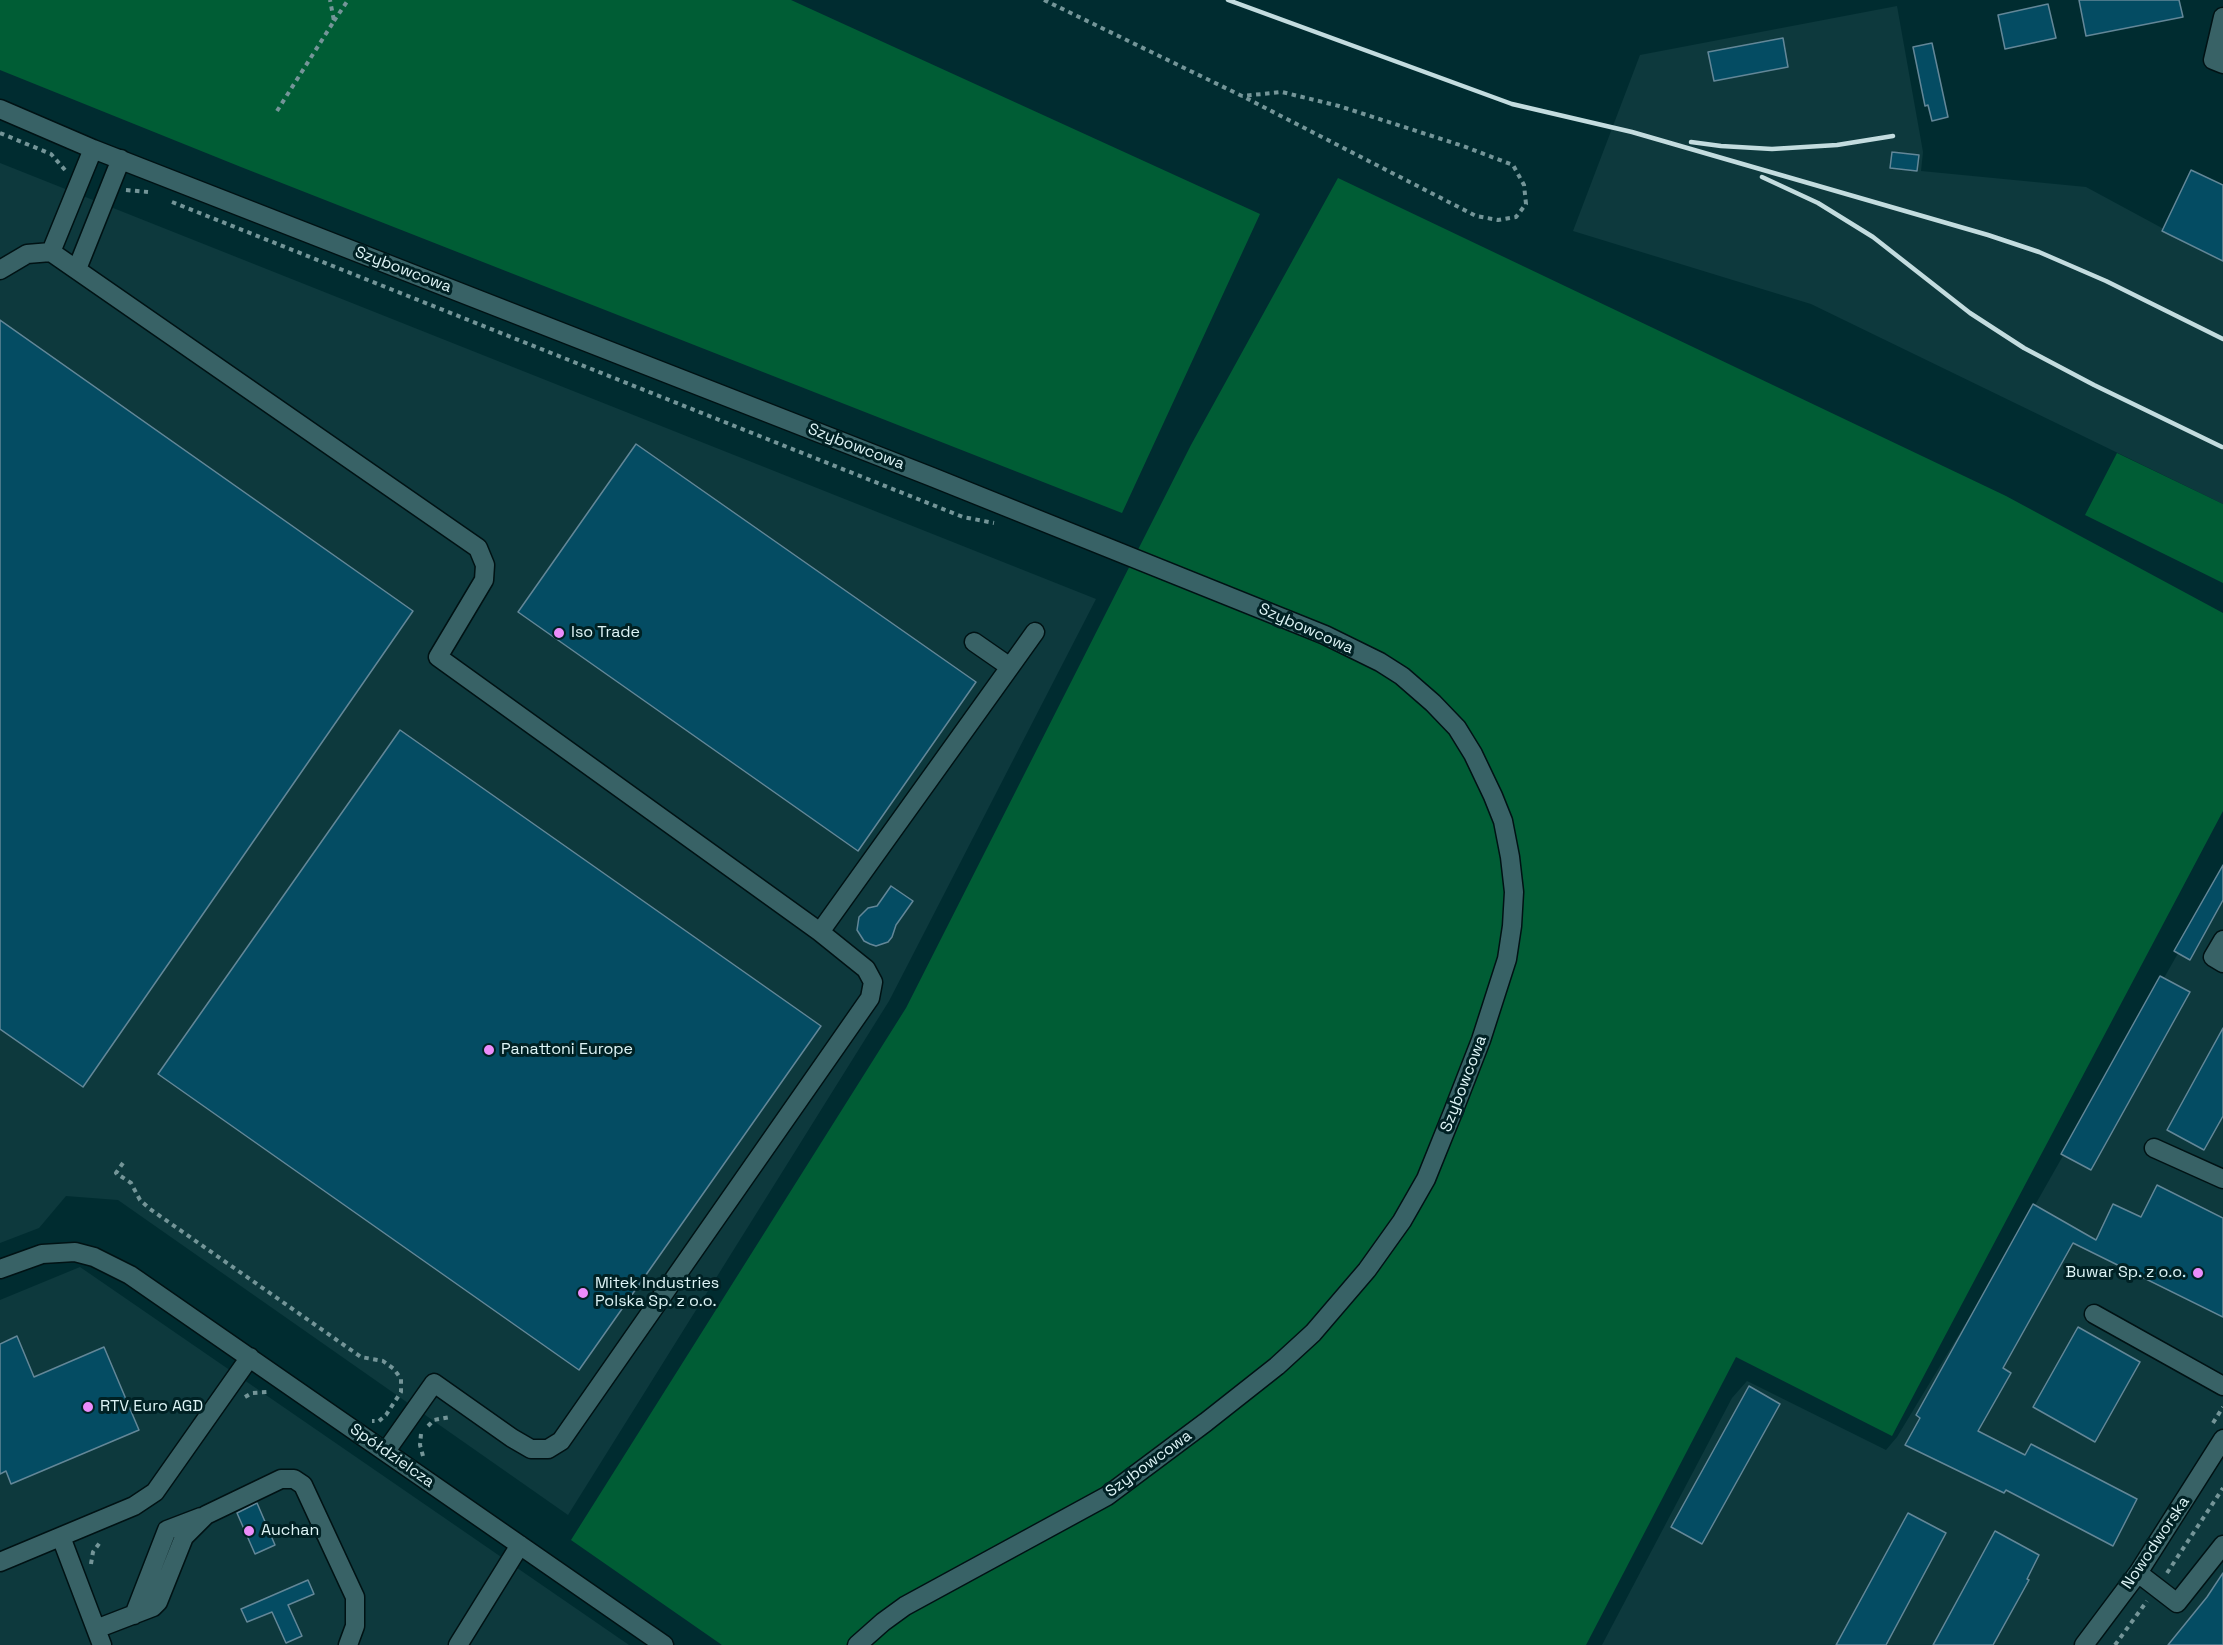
<!DOCTYPE html>
<html>
<head>
<meta charset="utf-8">
<style>
  body { margin:0 }
  canvas { display:block; background:#002c30 }
</style>
</head>
<body>
<canvas width="2223" height="1645"></canvas>
<script>
const ctx = document.querySelector('canvas').getContext('2d');
ctx.lineJoin = 'round';
function fill(path, color) { ctx.fillStyle = color; ctx.fill(path, 'evenodd'); }
const shape = rows => new Path2D(rows.map(r => 'M' + r).join(''));
function strokePath(path, color, width, dash) { ctx.strokeStyle = color; ctx.lineWidth = width; ctx.lineCap = dash ? 'butt' : 'round'; ctx.setLineDash(dash || []); ctx.stroke(path); }
function write(font, color, halo, rows, align = 'center') {
  ctx.font = font + ' "Space Grotesk",sans-serif'; ctx.lineWidth = 6; ctx.setLineDash([]); ctx.textBaseline = 'middle'; ctx.strokeStyle = halo; ctx.fillStyle = color; for (const [text, x, y, turn = 0] of rows) {
    ctx.save(); ctx.translate(x, y); ctx.rotate((+turn || 0) * Math.PI / 180); ctx.textAlign = isNaN(turn) ? turn : align; if (halo) ctx.strokeText(text, 0, 0); ctx.fillText(text, 0, 0); ctx.restore();
  }
}
fill(shape([
  [1897,6,1923,152,1921,171,2086,187,2223,261,2223,504,1811,304,1573,231,1640,55],
  [0,163,1096,599,889,1001,568,1515,118,1200,66,1196,39,1228,0,1243],
  [2223,874,2223,1645,1602,1645,1732,1398,1747,1381,1886,1450,1897,1437,2001,1265],
  [80,1267,629,1645,0,1645,0,1300]
]), '#0d393d');
fill(shape([
  [0,0,791,0,1260,214,1122,513,241,167,0,70],
  [1338,178,2006,496,2223,613,2223,811,1892,1436,1736,1357,1586,1645,722,1645,571,1540,906,1008,1191,445],
  [2117,453,2223,504,2223,583,2085,515]
]), '#005d35');
const building = shape([
  [2079,0,2179,0,2183,17,2086,36,2079,0],
  [2048,4,2056,38,2005,49,1998,15,2048,4],
  [1783,38,1788,67,1714,81,1708,52,1783,38],
  [1932,43,1948,117,1932,121,1928,105,1925,106,1913,47,1932,43],
  [1892,152,1919,155,1917,171,1890,168,1892,152],
  [2191,170,2223,185,2223,261,2162,231,2191,170],
  [0,320,413,611,83,1087,0,1029,0,320],
  [636,444,976,682,858,851,518,612,636,444],
  [400,730,821,1026,579,1370,158,1074,400,730],
  [2223,865,2223,900,2190,960,2174,951,2223,865],
  [891,886,913,901,896,925,892,937,888,942,876,946,870,944,864,941,857,930,859,917,868,908,877,906,891,886],
  [2160,976,2190,992,2091,1170,2061,1154,2160,976],
  [2223,1028,2223,1116,2204,1150,2167,1130,2223,1028],
  [2157,1185,2223,1218,2223,1317,2073,1243,2003,1368,2011,1373,1978,1431,2025,1455,2031,1444,2137,1499,2113,1546,2006,1490,2004,1493,1905,1445,1920,1418,1916,1415,2033,1204,2096,1240,2113,1204,2141,1217,2157,1185],
  [2078,1327,2140,1362,2095,1442,2033,1407,2078,1327],
  [17,1336,34,1377,104,1347,139,1430,11,1484,6,1471,0,1474,0,1344,17,1336],
  [1749,1386,1780,1404,1702,1544,1671,1527,1749,1386],
  [257,1503,275,1545,255,1554,237,1513,257,1503],
  [1908,1513,1946,1533,1886,1645,1836,1645,1908,1513],
  [1995,1531,2039,1555,2027,1579,2029,1580,1993,1645,1933,1645,1995,1531],
  [2223,1573,2223,1645,2168,1645,2207,1597,2223,1573],
  [308,1580,314,1594,288,1605,302,1636,286,1643,272,1612,247,1622,241,1609,308,1580]
]);
fill(building, '#044c63');
strokePath(building, '#638798', 1.5);
const minor = shape([
  [2223,17,2213,60,2223,64],
  [0,109,93,149,932,477,1325,635,1380,662,1402,676,1433,703,1457,728,1473,754,1493,796,1503,821,1510,857,1514,892,1512,926,1507,959,1481,1040,1453,1112,1426,1179,1402,1221,1367,1270,1313,1333,1277,1366,1206,1422,1107,1496,905,1606,883,1622,857,1645],
  [51,252,93,149],
  [77,269,121,159],
  [0,270,27,254,51,252,478,548,485,565,484,580,438,657,820,932,866,969,873,982,870,998,561,1441,548,1449,531,1449,512,1438,434,1383,386,1451],
  [1010,667,1035,632],
  [820,932,1010,667,974,642],
  [2223,940,2213,957,2223,963],
  [2154,1148,2223,1179],
  [0,1269,42,1254,75,1252,94,1257,130,1275,664,1645],
  [2094,1314,2223,1386],
  [61,1537,102,1645],
  [0,1562,134,1506,155,1492,250,1357],
  [2138,1573,2177,1603,2223,1545],
  [134,1615,167,1530,201,1517],
  [96,1629,153,1607,158,1602,184,1537,206,1515,281,1479,294,1479,303,1485,355,1597,355,1626,348,1645],
  [458,1645,520,1545],
  [2084,1645,2138,1573,2223,1439]
]);
strokePath(minor, '#001214', 21);
strokePath(shape([
  [1044,0,1242,96,1476,216,1498,220,1516,217,1526,204,1524,185,1513,165,1463,146,1339,106,1282,92,1242,96],
  [334,21,348,0],
  [277,111,334,21,330,0],
  [0,133,51,154,65,170],
  [126,190,148,192],
  [172,202,963,517,994,523],
  [123,1163,116,1173,131,1183,140,1200,150,1209,361,1357,383,1361,394,1369,401,1379,401,1392,386,1415,379,1421,372,1421],
  [245,1397,252,1393,267,1392],
  [2213,1423,2223,1407],
  [428,1426,434,1420,450,1417],
  [421,1434,420,1445,423,1456],
  [91,1564,93,1552,101,1541],
  [2167,1573,2223,1488],
  [2115,1645,2147,1601]
]), '#749598', 4, [4.5, 4.5]);
strokePath(minor, '#386266', 18);
strokePath(shape([
  [1228,0,1512,104,1632,132,1988,235,2039,252,2106,281,2223,339],
  [1691,142,1721,146,1772,149,1837,145,1893,136],
  [1762,177,1818,203,1873,237,1970,313,2024,348,2094,385,2222,447]
]), '#c3dcdf', 4.5);
for (const [x, y, r, color] of [
  [559,633,6,"#ec8cfa"],
  [489,1050,6,"#ec8cfa"],
  [2198,1273,6,"#ec8cfa"],
  [583,1293,6,"#ec8cfa"],
  [88,1407,6,"#ec8cfa"],
  [249,1531,6,"#ec8cfa"]
]) { const dot = new Path2D(); dot.arc(x, y, r, 0, 2 * Math.PI); ctx.fillStyle = color; ctx.fill(dot); strokePath(dot, '#002124', 2); }
write('16px', '#ddf4f6', '#002124', [
  ["Szybowcowa",403,270,21],
  ["Szybowcowa",856,447,21],
  ["Szybowcowa",1306,629,24],
  ["Szybowcowa",1464,1084,-69],
  ["Spółdzielcza",392,1456,35],
  ["Szybowcowa",1149,1464,-36],
  ["Nowodworska",2156,1543,-56]
]);
write('16px', '#ddf4f6', '#002124', [
  ["Iso Trade",571,633],
  ["Panattoni Europe",501,1050],
  ["Buwar Sp. z o.o.",2186,1273,"right"],
  ["Mitek Industries",595,1284],
  ["Polska Sp. z o.o.",595,1302],
  ["RTV Euro AGD",100,1407],
  ["Auchan",261,1531]
], 'left');
</script>
</body>
</html>
